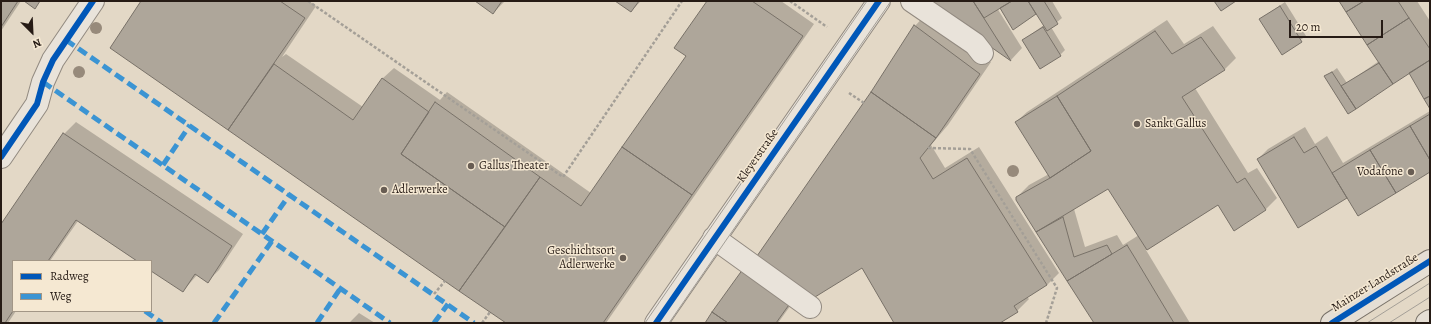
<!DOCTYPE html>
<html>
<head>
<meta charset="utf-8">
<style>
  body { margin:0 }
  #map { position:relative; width:1431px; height:324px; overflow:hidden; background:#e3d8c6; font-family:Alegreya,serif }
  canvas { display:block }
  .frame { position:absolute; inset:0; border:2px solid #261b15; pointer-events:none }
  .legend { position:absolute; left:12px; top:260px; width:140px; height:52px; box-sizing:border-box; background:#f5e8d2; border:1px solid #a29686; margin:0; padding:5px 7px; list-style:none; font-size:12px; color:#261b15 }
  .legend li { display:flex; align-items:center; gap:8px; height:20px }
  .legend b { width:20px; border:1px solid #a29686 }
  .north { position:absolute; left:12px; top:12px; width:40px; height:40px; -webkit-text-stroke:3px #f5e8d2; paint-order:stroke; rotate:156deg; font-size:11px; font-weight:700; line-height:16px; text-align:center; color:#261b15 }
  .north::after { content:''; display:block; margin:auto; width:14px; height:18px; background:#261b15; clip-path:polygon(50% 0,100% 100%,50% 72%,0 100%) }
  .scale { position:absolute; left:1289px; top:20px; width:94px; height:18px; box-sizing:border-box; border:2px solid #261b15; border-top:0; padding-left:5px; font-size:12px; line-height:14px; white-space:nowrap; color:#261b15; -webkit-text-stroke:3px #f5e8d2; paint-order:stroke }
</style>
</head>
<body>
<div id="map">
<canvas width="1431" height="324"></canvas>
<div class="frame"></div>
<ul class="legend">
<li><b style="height:5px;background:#0057b8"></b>Radweg</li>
<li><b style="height:5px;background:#3b94d3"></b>Weg</li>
</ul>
<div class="north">N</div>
<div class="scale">20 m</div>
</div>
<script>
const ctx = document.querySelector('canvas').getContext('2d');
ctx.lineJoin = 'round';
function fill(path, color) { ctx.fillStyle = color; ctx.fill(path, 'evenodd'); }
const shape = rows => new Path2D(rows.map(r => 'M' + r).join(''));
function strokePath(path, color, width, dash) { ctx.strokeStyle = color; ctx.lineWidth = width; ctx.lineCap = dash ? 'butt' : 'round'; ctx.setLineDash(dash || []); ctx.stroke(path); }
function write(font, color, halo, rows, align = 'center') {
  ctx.font = font + ' Alegreya,serif'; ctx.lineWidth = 3; ctx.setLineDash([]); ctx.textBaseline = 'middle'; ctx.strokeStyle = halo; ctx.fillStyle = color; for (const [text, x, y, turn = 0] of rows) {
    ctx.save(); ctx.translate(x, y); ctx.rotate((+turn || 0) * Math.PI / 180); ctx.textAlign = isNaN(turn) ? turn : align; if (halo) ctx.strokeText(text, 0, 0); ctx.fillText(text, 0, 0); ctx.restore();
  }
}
fill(shape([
  [1,1,21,1,1,31],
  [142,1,309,1,316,6,282,57,286,54,363,107,382,79,394,68,440,100,447,92,591,193,687,55,708,1,781,1,814,24,606,323,508,323,112,48],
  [477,1,505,1,493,13],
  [617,1,641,1,631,11],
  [926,1,1052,1,1062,18,1051,27,1065,50,1060,55,1023,40,1044,25,1037,13,1013,29,1005,5,997,8,1022,48,1011,60],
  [1340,1,1417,1,1430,21,1430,108,1410,72,1355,108,1325,77,1337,68,1347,83,1379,61],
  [1285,2,1306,36,1282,53,1260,19],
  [926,14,991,62,948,125,931,145,945,168,979,147,1059,273,1047,285,1027,297,1029,299,1017,311,999,323,896,323,864,103,915,26],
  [1167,20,1184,44,1213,26,1236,58,1225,69,1195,88,1248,173,1257,168,1277,198,1265,210,1219,204,1146,250,1190,323,1096,323,1017,200,1017,197,1029,185,1049,174,1016,122,1027,112],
  [1109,188,1139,235,1123,245,1117,235,1085,247,1074,209],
  [1430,111,1430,171,1348,197,1298,227,1258,159,1268,149,1305,127,1315,144,1327,136,1343,163],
  [76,122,243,234,219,270,208,281,197,275,183,291,151,269,151,261,138,261,78,221,50,261,13,261,13,311,16,311,8,323,1,323,1,226,64,134],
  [801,291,778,323,706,323],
  [359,313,375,323,349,323]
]), '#0003');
const building = shape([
  [1,1,18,1,1,27,1,1],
  [24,1,40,1,35,9,24,1],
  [141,1,280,1,305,18,228,130,110,48,141,1],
  [475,1,502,1,493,14,475,1],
  [615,1,639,1,631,12,615,1],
  [707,1,752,1,803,36,692,195,622,147,686,56,674,48,707,1],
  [925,1,973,1,1011,61,988,45,925,1],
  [973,1,1012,1,984,18,973,1],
  [1012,1,1028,1,1036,14,1013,30,1000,8,1012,1],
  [1028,1,1044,1,1058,24,1047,31,1028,1],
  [1214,1,1236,1,1221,11,1214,1],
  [1339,1,1364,1,1346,12,1339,1],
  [1364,1,1398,1,1409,18,1367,45,1346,12,1364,1],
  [1280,6,1302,42,1282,55,1259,19,1280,6],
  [1409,18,1430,49,1430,60,1393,84,1367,45,1409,18],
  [914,25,980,74,936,138,871,92,914,25],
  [1043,27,1061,56,1040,69,1022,40,1043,27],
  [1155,31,1172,54,1201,37,1225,70,1182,97,1237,183,1245,178,1266,210,1234,231,1218,205,1147,250,1108,189,1036,232,1016,200,1016,197,1050,178,1091,151,1057,96,1155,31],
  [1430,60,1430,96,1424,99,1409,73,1430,60],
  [1379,63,1393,84,1356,109,1341,86,1379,63],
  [274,64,353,120,382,78,429,112,401,154,505,227,459,291,228,130,274,64],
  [1332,72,1356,109,1348,114,1324,76,1332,72],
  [871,92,936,138,920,158,933,179,967,158,1047,285,1014,306,1018,312,1000,323,894,323,862,268,815,297,757,256,871,92],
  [1057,96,1091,151,1050,178,1015,122,1057,96],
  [1430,96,1430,109,1424,99,1430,96],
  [435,102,540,177,505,227,401,154,435,102],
  [1430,114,1430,160,1410,126,1430,114],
  [1410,126,1430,160,1430,172,1396,193,1370,150,1410,126],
  [63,133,232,246,208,283,195,274,183,292,151,271,151,261,137,261,76,220,48,261,13,261,13,311,5,323,1,323,1,224,63,133],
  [1294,137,1304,153,1316,146,1347,198,1298,228,1257,159,1294,137],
  [622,147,692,195,603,323,506,323,459,291,540,177,581,206,622,147],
  [1370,150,1396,193,1358,216,1332,173,1370,150],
  [1063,217,1074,257,1107,245,1112,254,1067,281,1036,232,1063,217],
  [1127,245,1135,258,1174,323,1094,323,1067,281,1127,245],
  [743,269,791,302,776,323,728,323,712,312,743,269],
  [712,312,728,323,705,323,712,312]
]);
fill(building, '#aea69a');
strokePath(building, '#787168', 1);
const minor = shape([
  [912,1,975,44,982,53],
  [1,157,37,104,43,82,53,60,93,1],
  [714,238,810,307],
  [656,323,879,1]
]);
const major = shape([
  [1332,323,1430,261],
  [1427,323,1430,321]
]);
strokePath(minor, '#928a80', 24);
strokePath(major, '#787168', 24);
strokePath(shape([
  [308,1,563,177,682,1],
  [790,1,827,27],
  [849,93,864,103],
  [928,148,970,149,1057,288,1046,323],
  [434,294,445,281],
  [482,323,490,312]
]), '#a49f97', 2.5, [3, 2]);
strokePath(minor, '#e9e3da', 22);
strokePath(major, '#e5ded4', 22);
strokePath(shape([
  [645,323,867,1],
  [669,323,891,1],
  [1367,323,1430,283],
  [1389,323,1430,297]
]), '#a49f97', 1);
strokePath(shape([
  [66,40,474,323],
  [43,82,390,323],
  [163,165,190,125],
  [262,234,290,194],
  [145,311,162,323],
  [214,323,272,241],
  [317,323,340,289],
  [434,323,448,304]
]), '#3b94d3', 5, [10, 5]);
strokePath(shape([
  [1,157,37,104,43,82,53,60,93,1],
  [656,323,879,1],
  [1332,323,1430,261]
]), '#0057b8', 6);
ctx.fillStyle = '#978a7b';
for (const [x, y] of [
  [96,28],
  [79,72],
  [1013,171]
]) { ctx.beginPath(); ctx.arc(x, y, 6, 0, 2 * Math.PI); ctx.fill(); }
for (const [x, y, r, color] of [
  [1137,124,4,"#685d53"],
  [471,166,4,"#685d53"],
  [1411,172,4,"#685d53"],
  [384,190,4,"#685d53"],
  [623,258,4,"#685d53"]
]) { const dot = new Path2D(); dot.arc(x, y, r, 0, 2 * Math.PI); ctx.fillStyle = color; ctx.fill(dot); strokePath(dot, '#f5e8d2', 1.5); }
write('12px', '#261b15', '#f5e8d2', [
  ["Sankt Gallus",1145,124],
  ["Gallus Theater",479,166],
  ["Vodafone",1403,172,"right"],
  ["Adlerwerke",392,190],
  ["Geschichtsort",615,251,"right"],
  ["Adlerwerke",615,265,"right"]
], 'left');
write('12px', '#261b15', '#f5e8d2', [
  ["Kleyerstraße",758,156,-55],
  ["Mainzer Landstraße",1375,283,-32]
]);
</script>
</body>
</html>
